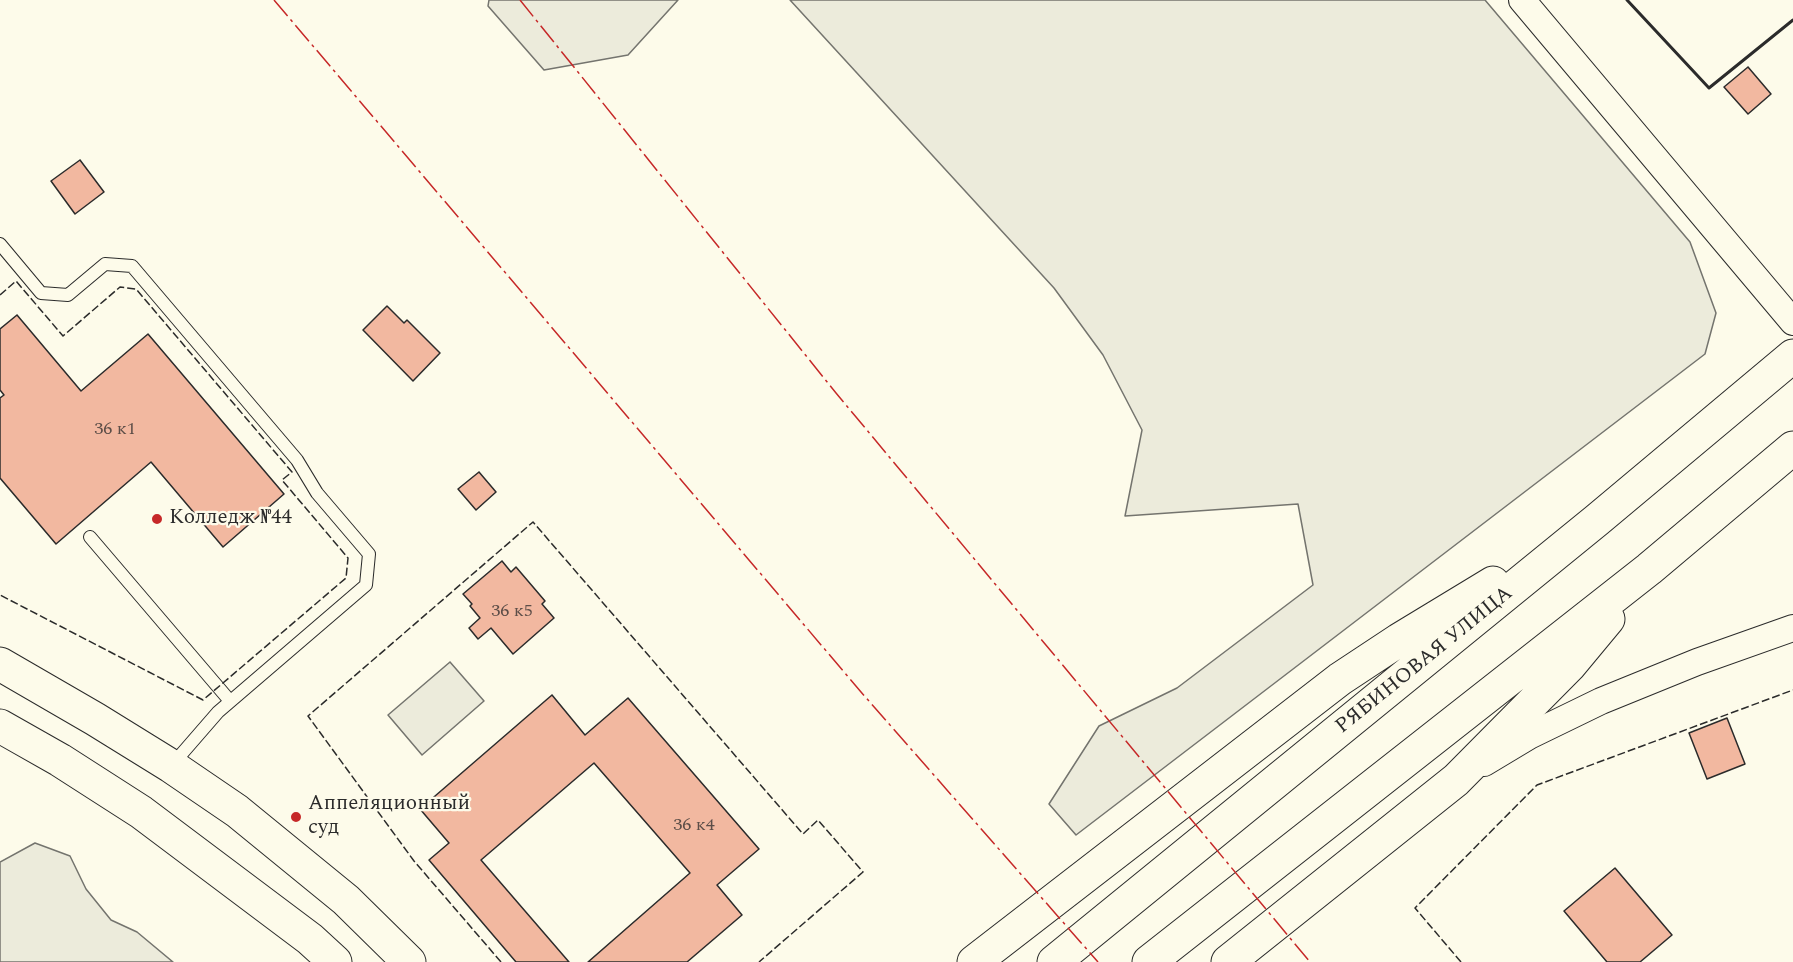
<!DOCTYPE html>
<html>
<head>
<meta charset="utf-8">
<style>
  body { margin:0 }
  canvas { display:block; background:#fdfbea }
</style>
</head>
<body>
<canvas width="1793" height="962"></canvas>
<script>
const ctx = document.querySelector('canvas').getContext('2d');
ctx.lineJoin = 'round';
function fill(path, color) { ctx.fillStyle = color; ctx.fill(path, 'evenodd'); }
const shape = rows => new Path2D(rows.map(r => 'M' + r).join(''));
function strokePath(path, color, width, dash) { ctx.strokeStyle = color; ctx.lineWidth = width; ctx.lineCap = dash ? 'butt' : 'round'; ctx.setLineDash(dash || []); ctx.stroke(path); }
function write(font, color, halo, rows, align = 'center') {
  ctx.font = font + ' Spectral,serif'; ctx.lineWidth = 4.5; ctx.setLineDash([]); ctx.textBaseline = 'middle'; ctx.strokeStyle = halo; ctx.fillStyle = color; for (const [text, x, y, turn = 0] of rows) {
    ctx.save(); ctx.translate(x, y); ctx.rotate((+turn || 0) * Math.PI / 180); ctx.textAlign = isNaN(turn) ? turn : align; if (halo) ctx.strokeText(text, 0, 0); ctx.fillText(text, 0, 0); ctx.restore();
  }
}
const green = shape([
  [489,0,678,0,628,55,544,70,488,6,489,0],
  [790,0,1485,0,1690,242,1716,313,1705,354,1076,835,1049,804,1099,726,1177,688,1313,585,1298,504,1125,516,1142,430,1103,355,1054,288,790,0],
  [450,662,484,701,422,755,388,715,450,662],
  [35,843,70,856,86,889,111,920,137,932,173,962,0,962,0,862,35,843]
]);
fill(green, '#ecebdb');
strokePath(green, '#74746e', 1.5);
const building = shape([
  [1748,67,1771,94,1748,114,1724,87,1748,67],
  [80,160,104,192,75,214,51,181,80,160],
  [387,306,404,323,407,320,440,353,413,381,363,330,387,306],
  [17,315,81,391,148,334,284,494,223,547,151,462,56,544,0,478,0,398,4,395,0,390,0,329,17,315],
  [479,472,496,492,476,510,458,489,479,472],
  [502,561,511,572,516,567,545,601,542,604,554,618,513,654,491,628,478,639,469,628,480,618,470,606,472,604,463,594,502,561],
  [552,695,585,735,628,698,759,849,717,885,742,915,687,962,588,962,690,873,594,763,481,860,569,962,516,962,429,860,449,843,420,809,552,695],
  [1727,718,1745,764,1707,779,1689,733,1727,718],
  [1615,868,1672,935,1640,962,1607,962,1564,911,1615,868]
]);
fill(building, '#f2b8a0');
strokePath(building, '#2b2b2b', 1.5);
const service = shape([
  [0,244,41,293,68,295,105,264,132,266,297,460,317,493,369,554,366,585,218,712,172,765],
  [90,537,230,701]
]);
const minor = shape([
  [1522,0,1793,322],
  [1484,763,1529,736,1601,701,1697,662,1793,628]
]);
const secondary = shape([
  [0,664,95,719,171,766,237,811,346,900,409,962],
  [0,726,60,760,141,812,310,939,335,962],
  [974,962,1340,679,1399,640,1493,583],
  [1054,962,1597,520,1793,356],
  [1149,962,1649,569,1793,448],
  [1228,962,1456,780,1569,666,1608,619]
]);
strokePath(service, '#2b2b2b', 14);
strokePath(minor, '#2b2b2b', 28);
strokePath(secondary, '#2b2b2b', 35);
strokePath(service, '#fdfbea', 12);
strokePath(minor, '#fdfbea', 26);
strokePath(secondary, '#fdfbea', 33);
strokePath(shape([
  [0,295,16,281,63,336,120,287,136,289,292,472,282,480,348,558,346,578,203,700,0,595],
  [501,962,414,861,308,716,533,522,803,834,818,820,863,872,759,962],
  [1461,962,1415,908,1537,785,1793,690]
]), '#2b2b2b', 1.5, [8, 3]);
strokePath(shape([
  [1627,0,1709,88,1793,20]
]), '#2b2b2b', 3);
strokePath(shape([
  [274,0,861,692,1098,962],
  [520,0,836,393,1310,962]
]), '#c62828', 1.5, [21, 4.5, 3, 4.5]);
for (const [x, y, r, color] of [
  [157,519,6,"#c62828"],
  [296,817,6,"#c62828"]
]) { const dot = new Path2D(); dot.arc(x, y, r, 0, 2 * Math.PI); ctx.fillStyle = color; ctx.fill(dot); strokePath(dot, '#fdfbea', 2); }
write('18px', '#5d4e48', null, [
  ["36 к1",115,430],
  ["36 к5",512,612],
  ["36 к4",694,826]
]);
write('21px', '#2b2b2b', '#fdfbea', [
  ["Колледж №44",169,519],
  ["Аппеляционный",308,805],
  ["суд",308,829]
], 'left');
write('21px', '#2b2b2b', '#fdfbea', [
  ["РЯБИНОВАЯ УЛИЦА",1425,661,-39]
]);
</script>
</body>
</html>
